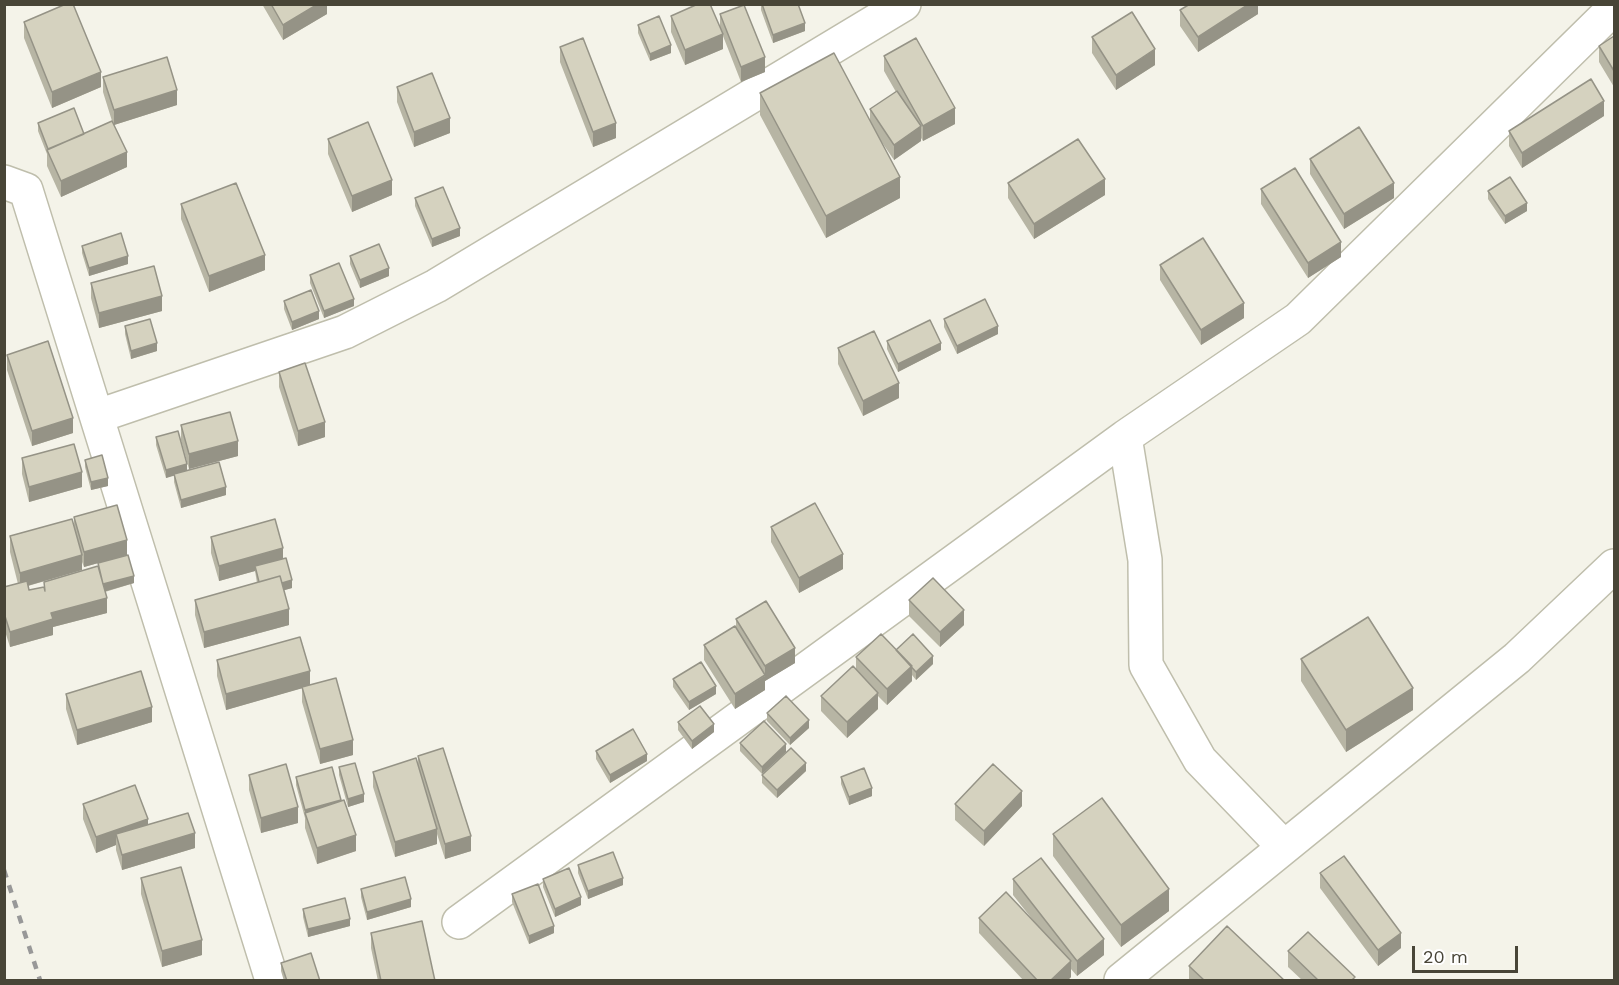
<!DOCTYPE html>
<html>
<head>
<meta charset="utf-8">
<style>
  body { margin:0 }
  #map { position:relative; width:1619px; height:985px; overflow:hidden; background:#f4f3e9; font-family:"Work Sans",sans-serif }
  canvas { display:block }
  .frame { position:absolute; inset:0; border:6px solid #484537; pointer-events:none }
  .scale { position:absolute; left:1412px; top:946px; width:106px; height:27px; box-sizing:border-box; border:3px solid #484537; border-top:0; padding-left:8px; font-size:18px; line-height:21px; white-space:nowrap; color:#484537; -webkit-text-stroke:4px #fff; paint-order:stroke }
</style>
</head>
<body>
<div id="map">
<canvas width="1619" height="985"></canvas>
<div class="frame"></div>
<div class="scale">20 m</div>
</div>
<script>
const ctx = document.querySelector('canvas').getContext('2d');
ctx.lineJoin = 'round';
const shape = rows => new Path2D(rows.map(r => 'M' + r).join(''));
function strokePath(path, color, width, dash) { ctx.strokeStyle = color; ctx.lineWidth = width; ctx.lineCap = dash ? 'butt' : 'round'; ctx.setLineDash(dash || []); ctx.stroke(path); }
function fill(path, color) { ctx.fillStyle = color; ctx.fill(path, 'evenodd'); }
const street = shape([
  [4,182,26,190,272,980],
  [98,416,345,332,436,286,904,4],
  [1125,437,1145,560,1146,665,1200,760,1284,847],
  [459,922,1125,437,1298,319,1614,8],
  [1121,980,1517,658,1614,566]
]);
strokePath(street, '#bfbeac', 36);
strokePath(street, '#fff', 33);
strokePath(shape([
  [4,870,40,980]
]), '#989898', 4.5, [8, 8]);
fill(shape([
  [262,4,327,4,327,14,283,40],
  [761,4,798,4,805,31,773,43,761,10],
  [1258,4,1258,14,1198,52,1180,26,1180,10],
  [720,14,765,72,741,82,723,36,723,49,685,65,671,32,671,16,720,28],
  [24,22,101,87,52,108,24,38],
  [638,25,671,53,650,61,638,33],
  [1614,36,1614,87,1599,62,1599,46],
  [1092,37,1155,65,1116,90,1092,53],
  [560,47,616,138,593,147,560,62],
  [884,56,955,124,923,141,921,138,921,141,894,160,881,141,900,198,826,238,760,115,760,93,870,120,870,109,896,92,884,71],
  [103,77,177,105,114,125,127,167,61,197,47,166,47,154,38,131,38,123,84,134,112,121,103,92],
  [397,87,450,133,414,147,397,102],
  [1604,116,1522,168,1509,146,1509,131],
  [328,139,392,195,352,212,328,154],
  [1310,159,1394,198,1344,229,1310,174],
  [1008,183,1105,195,1034,239,1008,198],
  [1261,189,1341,257,1308,278,1261,204],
  [1488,191,1527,211,1505,224,1488,199],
  [415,198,460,236,432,247,415,206],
  [181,204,265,270,209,292,181,219],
  [82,246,128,264,89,276,82,253],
  [350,256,389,276,360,288,350,264],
  [1160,265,1244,318,1201,345,1160,280],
  [310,275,354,306,324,318,310,283],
  [91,283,162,311,99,328,91,298],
  [284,301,319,319,292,330,284,309],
  [944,319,998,334,957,354,944,327],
  [125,326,157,351,131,359,125,334],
  [887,341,941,350,898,372,887,349],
  [838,348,899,398,863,416,838,364],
  [7,355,73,433,32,446,7,370],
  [279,372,325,437,298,446,279,387],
  [181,425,238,456,189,469,181,440],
  [156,437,187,470,226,495,181,508,174,482,174,475,166,478,156,445],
  [22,458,82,487,29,502,22,474],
  [85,460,108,486,91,490,85,467],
  [74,517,127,555,84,567,82,562,82,570,28,586,29,590,44,587,44,582,98,567,98,563,134,583,105,592,107,613,53,627,53,635,10,647,4,628,4,587,18,584,10,552,10,536,74,525],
  [771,527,843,569,799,593,771,542],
  [211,537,283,559,292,588,284,590,289,625,204,648,195,615,195,600,257,583,255,571,219,581,211,553],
  [909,600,964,625,940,647,909,616],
  [736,619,795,663,765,681,765,690,735,709,704,660,704,645,736,629],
  [896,650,933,664,916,680,912,675,912,681,887,705,878,696,878,709,847,738,821,711,821,696,856,670,856,657],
  [1301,659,1413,710,1346,752,1301,681],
  [217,660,310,685,353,755,320,764,302,702,302,688,226,710,217,676],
  [673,679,716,694,689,710,673,687],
  [66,694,152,722,77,745,66,709],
  [767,713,809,728,790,745,767,721],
  [678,722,714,732,692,749,678,730],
  [740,743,786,752,762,774,740,751],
  [596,751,647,761,610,783,596,759],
  [418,756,471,851,445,859,437,834,437,844,395,857,373,787,373,772,418,766],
  [339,767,364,802,348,807,339,775],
  [806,771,777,798,762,783,762,775],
  [249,775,298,823,261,833,249,790],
  [296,777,356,851,317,864,305,828,305,818,296,785],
  [841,777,872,796,849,805,841,784],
  [83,804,148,825,195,848,122,870,116,850,116,845,96,853,83,819],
  [955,804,1022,806,984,846,955,820],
  [1053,834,1169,911,1121,947,1053,856],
  [578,865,623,885,588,899,578,873],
  [1320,873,1401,948,1378,966,1320,888],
  [141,878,202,955,162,967,141,894],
  [543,879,581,905,555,917,543,887],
  [1013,879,1104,955,1077,976,1071,969,1071,977,1067,981,1024,981,979,933,979,918,1036,924,1013,895],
  [361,889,411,907,367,920,361,897],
  [512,894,554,933,529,944,512,902],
  [303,909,350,926,308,937,303,917],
  [371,933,435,981,378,981,371,948],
  [1288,951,1355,981,1303,981,1288,967],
  [281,963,320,981,284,981,281,971],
  [1189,966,1285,981,1189,981]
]), '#b7b5a4');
fill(shape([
  [318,4,327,4,327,14,283,40,283,25],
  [1249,4,1258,4,1258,14,1198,52,1198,37],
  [805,23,805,31,773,43,773,35],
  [723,34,723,49,685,65,685,50],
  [671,45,671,53,650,61,650,54],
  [1155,49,1155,65,1116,90,1116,75],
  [765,57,765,72,741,82,741,67],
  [101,72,101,87,52,108,52,92],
  [177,90,177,105,114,125,114,110],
  [1604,101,1604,116,1522,168,1522,153],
  [955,108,955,124,923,141,923,126],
  [450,118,450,133,414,147,414,132],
  [616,123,616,138,593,147,593,132],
  [921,126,921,141,894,160,894,145],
  [127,152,127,167,61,197,61,181],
  [900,177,900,198,826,238,826,216],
  [1105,179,1105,195,1034,239,1034,224],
  [392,180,392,195,352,212,352,196],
  [1394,183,1394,198,1344,229,1344,214],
  [1527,203,1527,211,1505,224,1505,216],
  [460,228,460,236,432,247,432,239],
  [1341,242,1341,257,1308,278,1308,263],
  [265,255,265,270,209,292,209,276],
  [128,256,128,264,89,276,89,268],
  [389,268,389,276,360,288,360,280],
  [162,296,162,311,99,328,99,313],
  [354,299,354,306,324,318,324,311],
  [1244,303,1244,318,1201,345,1201,330],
  [319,311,319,319,292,330,292,322],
  [998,326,998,334,957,354,957,346],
  [157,343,157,351,131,359,131,351],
  [941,343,941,350,898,372,898,364],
  [899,383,899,398,863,416,863,401],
  [73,418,73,433,32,446,32,431],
  [325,422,325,437,298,446,298,431],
  [238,441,238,456,189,469,189,454],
  [187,464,187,472,166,478,166,470],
  [82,472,82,487,29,502,29,487],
  [108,478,108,486,91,490,91,482],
  [226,487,226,495,181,508,181,500],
  [127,540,127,555,84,567,84,552],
  [283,548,283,564,255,566,255,571,219,581,219,566],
  [843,554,843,569,799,593,799,578],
  [82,555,82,570,20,588,20,573],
  [134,576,134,583,103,592,103,584],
  [292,580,292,588,261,597,261,589],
  [107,598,107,613,53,627,53,635,10,647,10,632,51,613],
  [289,609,289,625,204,648,204,632],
  [964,610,964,625,940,647,940,632],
  [795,648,795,663,765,681,765,690,735,709,735,694,765,676,765,666],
  [933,656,933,664,916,680,916,672],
  [912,666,912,681,887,705,887,689],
  [310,671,310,686,226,710,226,694],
  [716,686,716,694,689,710,689,702],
  [1413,688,1413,710,1346,752,1346,730],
  [878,693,878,709,847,738,847,722],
  [152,707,152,722,77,745,77,730],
  [809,720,809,728,790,745,790,738],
  [714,724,714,732,692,749,692,741],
  [353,740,353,755,320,764,320,749],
  [786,744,786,752,762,774,762,767],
  [647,754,647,761,610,783,610,775],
  [806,763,806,771,777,798,777,790],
  [872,788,872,796,849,805,849,797],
  [1022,791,1022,806,984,846,984,831],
  [364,794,364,802,348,807,348,799],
  [341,800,341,808,305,813,305,818,305,810],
  [298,807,298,823,261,833,261,818],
  [148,819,148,835,116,834,116,845,96,853,96,837],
  [437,829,437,844,395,857,395,842],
  [195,833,195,848,122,870,122,855],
  [356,835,356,851,317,864,317,848],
  [471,836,471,851,445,859,445,844],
  [623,878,623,885,588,899,588,891],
  [1169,889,1169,911,1121,947,1121,925],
  [581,897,581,905,555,917,555,909],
  [411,899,411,907,367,920,367,912],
  [350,919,350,926,308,937,308,929],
  [554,926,554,933,529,944,529,936],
  [1401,933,1401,948,1378,966,1378,950],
  [1104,939,1104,955,1077,976,1077,961],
  [202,940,202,955,162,967,162,951],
  [1071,961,1071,977,1067,981,1050,981]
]), '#959386');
const building = shape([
  [66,4,73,4,101,72,52,92,24,22,66,4],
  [271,4,318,4,283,25,271,4],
  [698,4,710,4,723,34,685,50,671,16,698,4],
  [762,4,798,4,805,23,773,35,762,4],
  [1190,4,1249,4,1198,37,1180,10,1190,4],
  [744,5,765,57,741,67,720,14,744,5],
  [1132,12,1155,49,1116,75,1092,37,1132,12],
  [659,16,671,45,650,54,638,25,659,16],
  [1614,36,1614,71,1599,46,1614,36],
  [583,38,616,123,593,132,560,47,583,38],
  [916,38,955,108,923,126,884,56,916,38],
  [834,53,900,177,826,216,760,93,834,53],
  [167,57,177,90,114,110,103,77,167,57],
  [432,73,450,118,414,132,397,87,432,73],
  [1591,79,1604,101,1522,153,1509,131,1591,79],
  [897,91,921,126,894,145,870,109,897,91],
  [74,108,84,134,48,149,38,123,74,108],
  [112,121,127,152,61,181,47,150,112,121],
  [368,122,392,180,352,196,328,139,368,122],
  [1359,127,1394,183,1344,214,1310,159,1359,127],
  [1078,139,1105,179,1034,224,1008,183,1078,139],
  [1295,168,1341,242,1308,263,1261,189,1295,168],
  [1510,177,1527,203,1505,216,1488,191,1510,177],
  [236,183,265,255,209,276,181,204,236,183],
  [443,187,460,228,432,239,415,198,443,187],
  [121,233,128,256,89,268,82,246,121,233],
  [1203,238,1244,303,1201,330,1160,265,1203,238],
  [379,244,389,268,360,280,350,256,379,244],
  [339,263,354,299,324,311,310,275,339,263],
  [154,266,162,296,99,313,91,283,154,266],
  [311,290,319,311,292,322,284,301,311,290],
  [985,299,998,326,957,346,944,319,985,299],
  [150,319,157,343,131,351,125,326,150,319],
  [930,320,941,343,898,364,887,341,930,320],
  [874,331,899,383,863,401,838,348,874,331],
  [48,341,73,418,32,431,7,355,48,341],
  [305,363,325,422,298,431,279,372,305,363],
  [230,412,238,441,189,454,181,425,230,412],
  [178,431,187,464,166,470,156,437,178,431],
  [74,444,82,472,29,487,22,458,74,444],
  [102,455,108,478,91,482,85,460,102,455],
  [219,462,226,487,181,500,174,474,219,462],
  [815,503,843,554,799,578,771,527,815,503],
  [117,505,127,540,84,552,74,517,117,505],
  [72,519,82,555,20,573,10,536,72,519],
  [275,519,283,548,219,566,211,537,275,519],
  [128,555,134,576,103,584,98,563,128,555],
  [286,558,292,580,282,583,280,576,259,582,255,566,286,558],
  [98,566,107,598,51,613,53,619,10,632,4,613,4,587,27,581,29,590,44,587,45,591,44,582,98,566],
  [280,576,289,609,204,632,195,600,280,576],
  [933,578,964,610,940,632,909,600,933,578],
  [766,601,795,648,765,666,736,619,766,601],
  [1368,617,1413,688,1346,730,1301,659,1368,617],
  [735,626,765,675,735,694,704,645,735,626],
  [881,634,912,666,887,689,856,657,881,634],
  [913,634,933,656,916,672,896,650,913,634],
  [300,637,310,671,226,694,217,660,300,637],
  [701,662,716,686,689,702,673,679,701,662],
  [853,666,878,693,847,722,821,696,853,666],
  [141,671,152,707,77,730,66,694,141,671],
  [336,678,353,740,320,749,302,687,336,678],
  [786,696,809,720,790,738,767,713,786,696],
  [700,706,714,724,692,741,678,722,700,706],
  [764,721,786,744,762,767,740,743,764,721],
  [633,729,647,754,610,775,596,751,633,729],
  [443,748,471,836,445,844,418,756,443,748],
  [791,748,806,763,777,790,762,775,791,748],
  [416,758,437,829,395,842,373,772,416,758],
  [355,763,364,794,348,799,339,767,355,763],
  [286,764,298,807,261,818,249,775,286,764],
  [993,764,1022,791,984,831,955,804,993,764],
  [332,767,341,800,305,810,296,777,332,767],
  [864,768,872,788,849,797,841,777,864,768],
  [135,785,148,819,96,837,83,804,135,785],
  [1102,798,1169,889,1121,925,1053,834,1102,798],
  [344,800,356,835,317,848,305,813,344,800],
  [188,813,195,833,122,855,116,834,188,813],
  [613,852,623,878,588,891,578,865,613,852],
  [1344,856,1401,933,1378,950,1320,873,1344,856],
  [1041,858,1104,939,1077,961,1013,879,1041,858],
  [181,867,202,940,162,951,141,878,181,867],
  [569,868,581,897,555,909,543,879,569,868],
  [405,877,411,899,367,912,361,889,405,877],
  [538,884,554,926,529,936,512,894,538,884],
  [1006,892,1071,961,1050,981,1038,981,979,918,1006,892],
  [345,898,350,919,308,929,303,909,345,898],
  [422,921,435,981,381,981,371,933,422,921],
  [1227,926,1285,981,1205,981,1189,966,1227,926],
  [1308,932,1355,977,1351,981,1319,981,1288,951,1308,932],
  [311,953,320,981,287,981,281,963,311,953]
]);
fill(building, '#d5d2bf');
strokePath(building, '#959386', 1.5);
</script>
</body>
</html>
